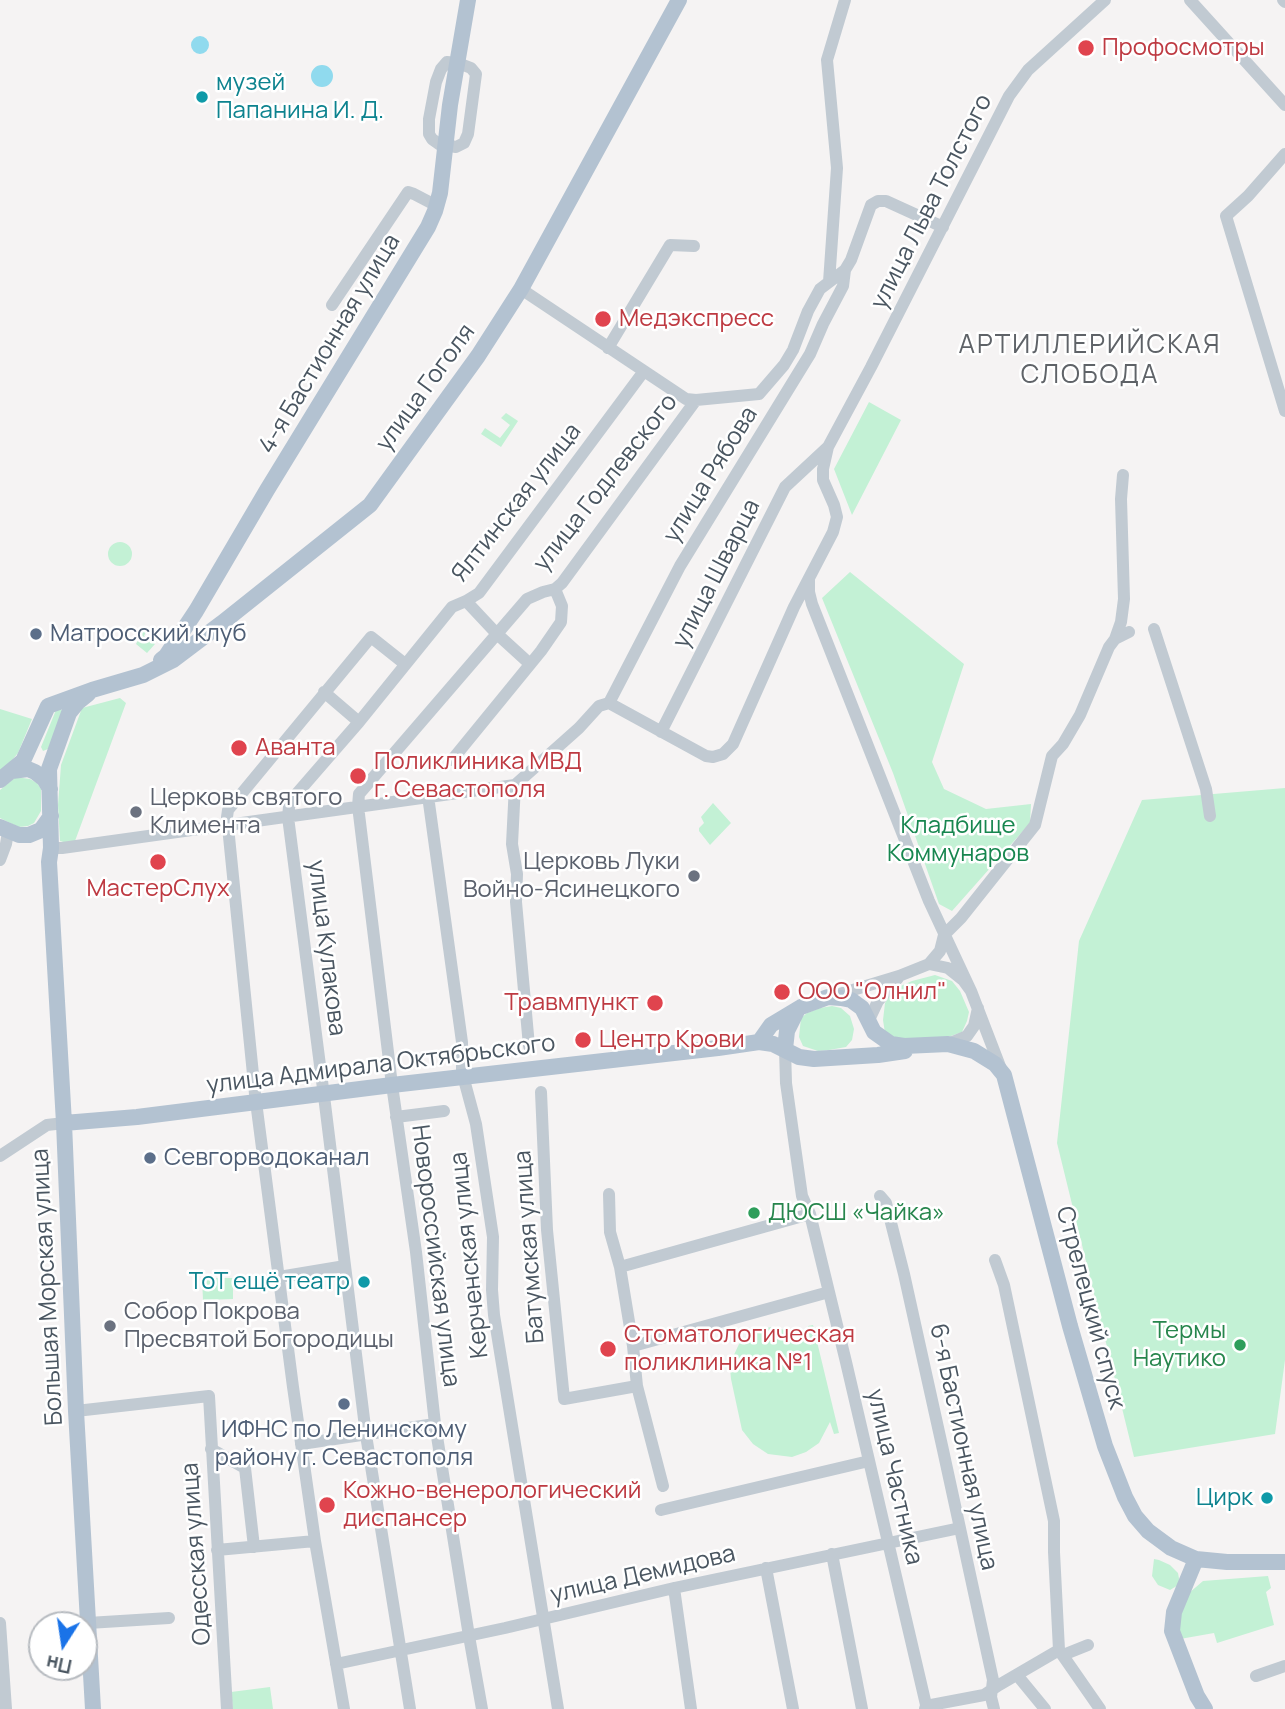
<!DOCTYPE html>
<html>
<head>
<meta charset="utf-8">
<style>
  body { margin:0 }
  #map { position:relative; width:1285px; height:1709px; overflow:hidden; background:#f5f3f3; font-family:Manrope,sans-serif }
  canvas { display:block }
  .north { position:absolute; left:28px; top:1611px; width:70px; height:70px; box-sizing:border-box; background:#fff; border:2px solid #b7bbc0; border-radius:50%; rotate:192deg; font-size:19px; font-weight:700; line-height:28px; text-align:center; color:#4a5661 }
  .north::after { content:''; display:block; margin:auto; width:24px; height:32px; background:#1a73e8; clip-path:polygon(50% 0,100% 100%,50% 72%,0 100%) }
</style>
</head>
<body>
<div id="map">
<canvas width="1285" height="1709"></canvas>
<div class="north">Пн</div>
</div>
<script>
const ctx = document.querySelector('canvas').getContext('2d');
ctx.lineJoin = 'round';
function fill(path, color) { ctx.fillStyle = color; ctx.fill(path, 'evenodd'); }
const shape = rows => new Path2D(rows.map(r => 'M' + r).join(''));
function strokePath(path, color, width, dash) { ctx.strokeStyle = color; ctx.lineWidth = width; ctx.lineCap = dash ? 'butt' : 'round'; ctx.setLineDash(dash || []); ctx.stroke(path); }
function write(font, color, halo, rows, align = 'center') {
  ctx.font = font + ' Manrope,sans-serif'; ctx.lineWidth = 5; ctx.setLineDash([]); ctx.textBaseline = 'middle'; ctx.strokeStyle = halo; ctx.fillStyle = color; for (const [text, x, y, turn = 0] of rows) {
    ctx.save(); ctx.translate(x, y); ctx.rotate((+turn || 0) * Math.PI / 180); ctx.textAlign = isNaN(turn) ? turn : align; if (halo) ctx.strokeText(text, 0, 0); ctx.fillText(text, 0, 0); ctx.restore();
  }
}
fill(shape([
  [869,402,901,420,852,515,834,469],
  [506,413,518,421,501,447,481,434,485,428,500,438,510,425,501,418],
  '108 554a12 12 0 1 1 24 0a12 12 0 1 1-24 0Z',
  [850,572,964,664,932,762,944,789,986,809,1031,804,1030,823,952,911,939,904,893,773,822,598],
  [143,631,146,632,144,636,155,644,147,653,136,644],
  [120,698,126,703,75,841,70,844,60,841,58,805,61,765,82,708],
  [60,708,63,712,48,749,43,751,41,747,56,710],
  [0,709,32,719,18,753,8,765,0,772],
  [16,777,30,779,37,783,41,789,41,811,34,823,28,826,19,827,12,824,0,818,0,790],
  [1285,788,1285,1360,1275,1434,1134,1457,1057,1143,1079,941,1142,800],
  [713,803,731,823,710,845,699,831,699,828,704,823,701,817],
  [935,975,952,981,960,991,969,1012,967,1021,962,1032,951,1036,908,1042,898,1041,885,1033,883,1020,885,1003,894,989,912,981],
  [832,1006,841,1008,850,1016,854,1029,852,1040,846,1047,829,1050,818,1051,803,1046,799,1037,801,1018,807,1013,820,1008],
  [202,1278,233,1278,233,1299,203,1300],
  [813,1325,839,1433,834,1434,830,1422,819,1443,806,1452,792,1457,768,1454,753,1444,742,1430,731,1379,730,1368,733,1357,739,1344,747,1336,758,1330,771,1327,795,1332,811,1345,808,1326],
  [1154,1559,1159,1560,1170,1565,1178,1573,1180,1584,1170,1590,1158,1585,1152,1576],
  [1268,1576,1271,1588,1266,1592,1274,1625,1217,1643,1214,1633,1180,1639,1177,1616,1189,1593,1203,1581],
  [270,1687,273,1709,233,1709,231,1692]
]), '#c3f1d5');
fill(shape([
  '191 45a9 9 0 1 1 18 0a9 9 0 1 1-18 0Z',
  '311 76a11 11 0 1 1 22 0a11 11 0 1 1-22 0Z'
]), '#90daee');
strokePath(shape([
  [1190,0,1285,105],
  [1283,0,1285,2],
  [447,62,458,63,471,68,476,74,468,134,464,143,456,147,439,144,432,139,429,134,429,119,436,82,441,69,447,62],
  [1285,154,1248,196,1226,216,1285,411],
  [829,282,837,168,827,60,845,0],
  [521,289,686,399,696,400,759,394,784,365,793,350,808,311,820,289,845,270,851,260,871,205,878,201,886,201,943,227],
  [332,305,408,192,414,194,437,206],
  [608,348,670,245,694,246],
  [809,578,809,592,812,604,929,901,971,991],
  [466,601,496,633,530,664],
  [1154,629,1206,789,1210,816],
  [1115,639,1121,622,1124,599,1121,499,1123,475],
  [324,692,359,722],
  [609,703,706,756,713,757,723,754,733,744,794,607,833,532,837,517,834,505,823,480,823,469,828,447,871,367,1009,96,1028,70,1105,0],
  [609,703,680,566,810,354,823,324,843,286,845,270],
  [661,732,785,487,828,447],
  [452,760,541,651,561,622,562,606,555,589],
  [515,785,512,844,517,874,516,902,529,1046],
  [428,796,462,1042,462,1072,476,1124,493,1237,492,1290,494,1315,558,1709],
  [51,848,62,848,515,785,579,728,599,706,609,703],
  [0,860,6,844,8,832],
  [944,935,961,918,1035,825,1052,756,1063,744,1080,715,1109,647,1115,639,1129,632],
  [929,964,940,951,944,935],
  [833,996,899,976,929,964,948,968,963,980,971,991,1001,1069],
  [869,1020,878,1001,898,978],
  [948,1044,967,1036,974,1026,978,1008],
  [785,1049,786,1083,802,1196,810,1214,846,1362,927,1709],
  [541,1092,547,1230,564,1399,637,1386],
  [396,1117,444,1111],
  [0,1156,47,1125,64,1123],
  [609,1194,610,1232,620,1267,633,1346,637,1386,663,1486],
  [880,1196,886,1203,904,1274,943,1450,993,1680,991,1697,994,1709],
  [995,1260,1004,1285,1054,1521,1054,1552,1059,1650],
  [620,1267,810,1214],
  [279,1277,345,1266],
  [633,1346,829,1292],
  [76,1411,209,1396,227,1709],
  [301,1444,435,1424],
  [211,1449,245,1468,254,1547],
  [661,1510,869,1461],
  [217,1550,315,1541],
  [832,1554,862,1709],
  [766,1568,793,1709],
  [674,1588,691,1709],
  [0,1623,6,1709],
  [88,1623,169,1618],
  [1059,1650,1100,1709],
  [1063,1655,1088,1645],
  [336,1664,505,1628,674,1588,960,1528],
  [1017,1675,1045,1709],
  [1256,1676,1285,1666],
  [344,1709,315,1541,293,1387,255,1094,227,817,228,810,371,637,405,664],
  [410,1709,366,1435,325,1104,288,817,289,807,293,798,359,722,452,607,466,601,479,593,644,371],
  [482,1709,469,1636,435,1424,416,1252,392,1085,358,806,359,794,527,599,543,592,555,589,562,583,696,400],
  [925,1709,926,1706,984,1695,999,1685,1059,1650]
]), '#c1cad2', 12);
strokePath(shape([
  [161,660,166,656,196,611,267,490,428,227,435,211,440,193,450,105,468,0],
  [88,694,78,702,69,713,49,769,51,848,49,862,64,1123,76,1411,93,1709],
  [12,771,28,769,35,772,44,779,50,789],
  [0,780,23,761,48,706,92,690,143,675,173,660,222,623,370,505,478,356,521,289,679,0],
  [0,827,19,835,29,835,41,830,51,816],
  [759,1042,771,1025,801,1007,828,997,841,998,851,1000,862,1008,874,1032,891,1044,904,1046,948,1044,974,1051,995,1064,1004,1075,1070,1326,1105,1446,1125,1497,1135,1516,1148,1531,1171,1548,1196,1559,1227,1562,1285,1562],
  [785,1049,787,1031,797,1011],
  [64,1123,137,1117,392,1085,718,1048,759,1042,773,1044,799,1057,814,1059,878,1055,905,1051],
  [1196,1559,1174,1612,1172,1631,1197,1696,1205,1709]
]), '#b3c2d1', 16);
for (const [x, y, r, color] of [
  [1086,48,9,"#e0444e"],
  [202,97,7,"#0f9aa8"],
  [603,319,9,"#e0444e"],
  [36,634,7,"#5c6f8a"],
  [239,748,9,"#e0444e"],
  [358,776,9,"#e0444e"],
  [136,812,7,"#6b7280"],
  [158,862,9,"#e0444e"],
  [694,876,7,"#6b7280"],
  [782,992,9,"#e0444e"],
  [655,1003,9,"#e0444e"],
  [583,1040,9,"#e0444e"],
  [150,1158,7,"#5c6f8a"],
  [754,1213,7,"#2e9e5b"],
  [364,1282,7,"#0f9aa8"],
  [110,1326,7,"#6b7280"],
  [1240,1345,7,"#2e9e5b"],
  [608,1349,9,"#e0444e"],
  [344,1404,7,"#5c6f8a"],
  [1267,1498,7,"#0f9aa8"],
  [327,1505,9,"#e0444e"]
]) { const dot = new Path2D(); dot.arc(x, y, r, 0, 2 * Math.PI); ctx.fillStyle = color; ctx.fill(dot); strokePath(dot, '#fff', 2.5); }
write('24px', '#be3a42', '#fff', [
  ["Профосмотры",1102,48],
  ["Медэкспресс",619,319],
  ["Аванта",255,748],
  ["Поликлиника МВД",374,762],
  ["г. Севастополя",374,790],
  ["МастерСлух",158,889,"center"],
  ["ООО \"Олнил\"",798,992],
  ["Травмпункт",639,1003,"right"],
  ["Центр Крови",599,1040],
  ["Стоматологическая",624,1335],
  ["поликлиника №1",624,1363],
  ["Кожно-венерологический",343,1491],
  ["диспансер",343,1519]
], 'left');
write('24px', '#0d838f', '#fff', [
  ["музей",216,83,"left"],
  ["Папанина И. Д.",216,111,"left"],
  ["ТоТ ещё театр",350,1282],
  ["Цирк",1253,1498]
], 'right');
write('24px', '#4a5661', '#fff', [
  ["улица Льва Толстого",932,202,-63],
  ["4-я Бастионная улица",330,344,-59],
  ["улица Гоголя",426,388,-54],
  ["улица Рябова",711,475,-58],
  ["улица Годлевского",606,483,-52],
  ["Ялтинская улица",517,503,-52],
  ["улица Шварца",717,574,-63],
  ["улица Кулакова",326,948,83],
  ["улица Адмирала Октябрьского",381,1065,-7],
  ["Батумская улица",530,1247,-94],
  ["Керченская улица",470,1255,-96],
  ["Новороссийская улица",435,1256,83],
  ["Большая Морская улица",48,1287,-93],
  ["Стрелецкий спуск",1090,1308,75],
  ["6-я Бастионная улица",963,1447,78],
  ["улица Частника",894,1477,77],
  ["Одесская улица",197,1554,-94],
  ["улица Демидова",643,1575,-13]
]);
write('24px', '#4e5e75', '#fff', [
  ["Матросский клуб",50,634],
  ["Севгорводоканал",164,1158],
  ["ИФНС по Ленинскому",344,1430,"center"],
  ["району г. Севастополя",344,1458,"center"]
], 'left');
write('24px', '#5b616d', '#fff', [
  ["Церковь святого",150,798],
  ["Климента",150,826],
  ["Церковь Луки",680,862,"right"],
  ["Войно-Ясинецкого",680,890,"right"],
  ["Собор Покрова",124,1312],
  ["Пресвятой Богородицы",124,1340]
], 'left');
write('24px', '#17864f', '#fff', [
  ["Кладбище",958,826],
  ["Коммунаров",958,854]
]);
write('24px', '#27864d', '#fff', [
  ["ДЮСШ «Чайка»",768,1213],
  ["Термы",1226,1331,"right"],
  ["Наутико",1226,1359,"right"]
], 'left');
ctx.letterSpacing = '2px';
write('26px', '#5f6368', '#fff', [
  ["АРТИЛЛЕРИЙСКАЯ",1090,346],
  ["СЛОБОДА",1090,376]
]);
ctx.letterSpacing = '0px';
</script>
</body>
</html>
